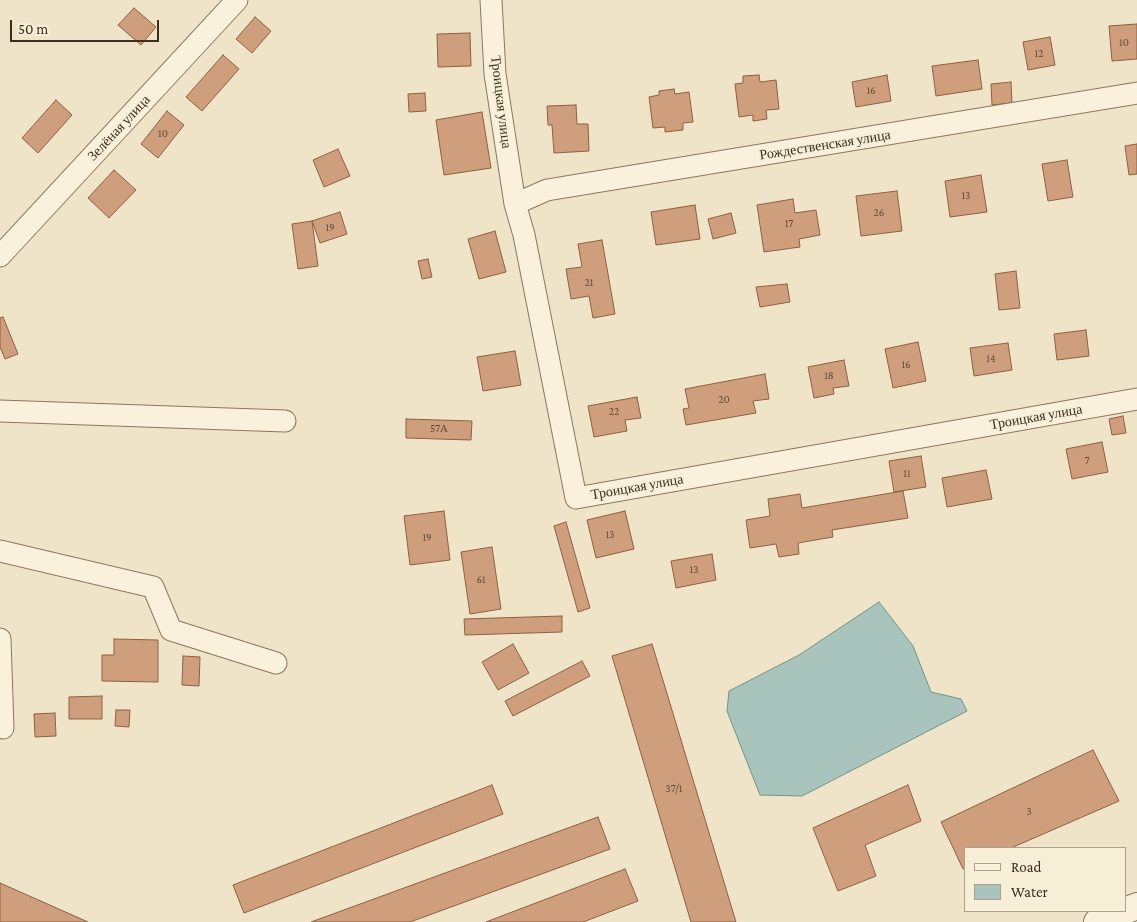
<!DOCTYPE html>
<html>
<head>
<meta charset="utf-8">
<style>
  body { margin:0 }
  #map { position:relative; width:1137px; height:922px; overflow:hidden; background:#f0e4c8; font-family:"Crimson Pro",serif }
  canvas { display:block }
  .legend { position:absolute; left:964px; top:847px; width:162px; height:65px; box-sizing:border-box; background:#f7eed8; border:1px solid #ada18e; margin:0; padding:6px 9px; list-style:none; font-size:15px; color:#3d2e20 }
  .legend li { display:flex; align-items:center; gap:10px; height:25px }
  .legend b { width:25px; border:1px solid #ada18e }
  .scale { position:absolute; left:10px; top:20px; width:149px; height:22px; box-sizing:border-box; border:2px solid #3d2e20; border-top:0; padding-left:6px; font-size:15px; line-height:18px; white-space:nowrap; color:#3d2e20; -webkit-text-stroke:4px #f7eed8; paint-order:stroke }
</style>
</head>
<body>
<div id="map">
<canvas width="1137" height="922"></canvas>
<ul class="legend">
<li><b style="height:6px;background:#faf1dc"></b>Road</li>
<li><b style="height:14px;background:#a9c4bc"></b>Water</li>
</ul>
<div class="scale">50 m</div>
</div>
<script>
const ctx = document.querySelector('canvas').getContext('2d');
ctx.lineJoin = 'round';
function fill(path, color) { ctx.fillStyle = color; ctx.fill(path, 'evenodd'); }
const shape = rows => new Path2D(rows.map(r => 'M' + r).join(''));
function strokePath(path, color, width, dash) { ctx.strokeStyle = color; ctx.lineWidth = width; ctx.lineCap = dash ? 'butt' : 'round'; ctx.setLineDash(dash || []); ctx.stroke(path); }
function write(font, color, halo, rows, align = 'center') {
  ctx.font = font + ' "Crimson Pro",serif'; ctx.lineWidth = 4; ctx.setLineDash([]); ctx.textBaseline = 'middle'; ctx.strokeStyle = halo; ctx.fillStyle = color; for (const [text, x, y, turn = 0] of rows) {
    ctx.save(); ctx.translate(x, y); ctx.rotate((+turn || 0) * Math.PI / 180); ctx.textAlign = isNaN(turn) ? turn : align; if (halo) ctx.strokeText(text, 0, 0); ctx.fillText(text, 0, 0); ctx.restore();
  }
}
const water = shape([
  [879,602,913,646,931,692,961,699,967,711,802,796,760,795,727,711,729,691,799,655,879,602]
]);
fill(water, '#a9c4bc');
strokePath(water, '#6f938a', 1);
const building = shape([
  [134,8,156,27,141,45,118,25,134,8],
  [255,17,271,31,252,53,236,39,255,17],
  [1137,24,1137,59,1112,61,1109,26,1137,24],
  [470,33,471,66,438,67,437,34,470,33],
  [1050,37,1055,65,1028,70,1023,42,1050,37],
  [223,55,239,69,202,111,186,97,223,55],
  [978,60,982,89,936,96,932,66,978,60],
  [759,75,760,82,776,80,779,109,766,110,767,119,753,121,753,115,739,117,735,84,743,83,743,76,759,75],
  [887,75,891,101,856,107,852,82,887,75],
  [1011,82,1012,103,992,105,991,84,1011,82],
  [674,89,675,94,689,92,693,122,683,123,683,130,665,132,665,127,653,128,649,97,659,95,659,91,674,89],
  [425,93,426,111,409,112,408,94,425,93],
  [56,100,72,115,38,153,22,138,56,100],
  [576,105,577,124,588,124,589,151,554,153,552,125,548,125,547,106,576,105],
  [167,111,184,125,158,158,141,144,167,111],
  [482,112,491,168,444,175,436,120,482,112],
  [1137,144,1137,174,1129,175,1125,146,1137,144],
  [338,149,350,176,324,187,313,160,338,149],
  [1067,160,1073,197,1048,201,1042,164,1067,160],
  [114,170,136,190,109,218,88,198,114,170],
  [981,175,987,212,950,217,945,181,981,175],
  [897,191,902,231,861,236,856,196,897,191],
  [793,199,795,213,816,210,820,235,799,239,800,247,764,252,757,205,793,199],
  [695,205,700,239,656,245,651,212,695,205],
  [340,212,347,234,320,243,312,221,340,212],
  [731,213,736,233,713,239,708,219,731,213],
  [312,221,318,266,298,269,292,224,312,221],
  [495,231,506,272,479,279,468,239,495,231],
  [602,240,615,314,593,318,589,296,571,299,566,269,582,267,578,244,602,240],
  [428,259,432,277,422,279,418,261,428,259],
  [1016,271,1020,308,999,310,995,274,1016,271],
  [787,284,790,302,760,307,756,287,787,284],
  [3,317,18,354,5,359,0,347,0,318,3,317],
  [1086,330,1089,356,1057,360,1054,334,1086,330],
  [918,342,926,381,893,388,885,349,918,342],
  [1008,343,1012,370,974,376,970,348,1008,343],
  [515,351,521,385,483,391,477,357,515,351],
  [844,360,849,386,833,388,834,394,814,398,808,367,844,360],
  [765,374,769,399,753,401,756,413,686,425,683,409,689,408,685,389,765,374],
  [637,397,641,418,625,420,627,431,594,437,588,406,637,397],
  [1123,416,1126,433,1112,435,1109,419,1123,416],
  [406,419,472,421,471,440,406,438,406,419],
  [1102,442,1108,472,1072,479,1066,449,1102,442],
  [921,456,926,487,894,492,889,461,921,456],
  [986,470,992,499,947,507,942,478,986,470],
  [903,491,908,518,832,530,833,537,798,543,799,554,779,557,776,544,750,548,746,520,770,516,768,499,800,494,802,508,903,491],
  [444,511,450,560,410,565,404,516,444,511],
  [625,511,634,549,596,558,587,520,625,511],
  [566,522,590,608,578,612,554,526,566,522],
  [492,547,501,609,470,614,461,552,492,547],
  [712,554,716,580,676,588,671,561,712,554],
  [562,616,562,632,465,635,464,619,562,616],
  [114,639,158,640,158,682,102,681,102,655,114,655,114,639],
  [513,644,529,673,498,690,482,662,513,644],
  [652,644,736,922,691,922,612,656,652,644],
  [183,656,200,657,199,686,182,685,183,656],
  [582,661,590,676,513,716,505,701,582,661],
  [102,696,102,719,69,719,69,697,102,696],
  [116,710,130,710,129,727,115,726,116,710],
  [55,713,56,736,35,737,34,714,55,713],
  [1093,750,1119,801,1011,848,966,848,966,868,963,869,941,822,1093,750],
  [492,785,503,814,244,913,233,885,492,785],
  [908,785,921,821,865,845,876,876,838,891,813,828,908,785],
  [598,817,610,849,410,922,311,922,598,817],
  [625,869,638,901,583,922,486,922,625,869],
  [0,883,88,922,0,922,0,883]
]);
fill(building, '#cf9f7d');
strokePath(building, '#8d5f41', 1);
const minor = shape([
  [491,0,495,74,515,204,524,235,576,498,1137,399],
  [515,204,547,190,1137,93],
  [0,256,237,0],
  [0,411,285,421],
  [0,551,153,587,171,630,276,663],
  [0,639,3,728]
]);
const tertiary = shape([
  [1097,922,1137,906]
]);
strokePath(minor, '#8d765c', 23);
strokePath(tertiary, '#8d765c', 28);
strokePath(minor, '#faf1dc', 21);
strokePath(tertiary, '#faf1dc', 26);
write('11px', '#624a37', null, [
  ["10",1124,43],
  ["12",1039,54],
  ["16",871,91],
  ["10",163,134],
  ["13",966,196],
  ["26",879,213],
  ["17",789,224],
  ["19",330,228],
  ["21",589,283],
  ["14",991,359],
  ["16",906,365],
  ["18",829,376],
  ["20",724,400],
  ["22",614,412],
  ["57А",439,429],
  ["7",1087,461],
  ["11",907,474],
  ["13",610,535],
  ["19",427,538],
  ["13",694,570],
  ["61",481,580],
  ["37/1",674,789],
  ["3",1029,812]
]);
write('14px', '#3d2e20', '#f7eed8', [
  ["Троицкая улица",501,102,83],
  ["Зелёная улица",119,128,-47],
  ["Рождественская улица",825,145,-9],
  ["Троицкая улица",1036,417,-10],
  ["Троицкая улица",637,487,-10]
]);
</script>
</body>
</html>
